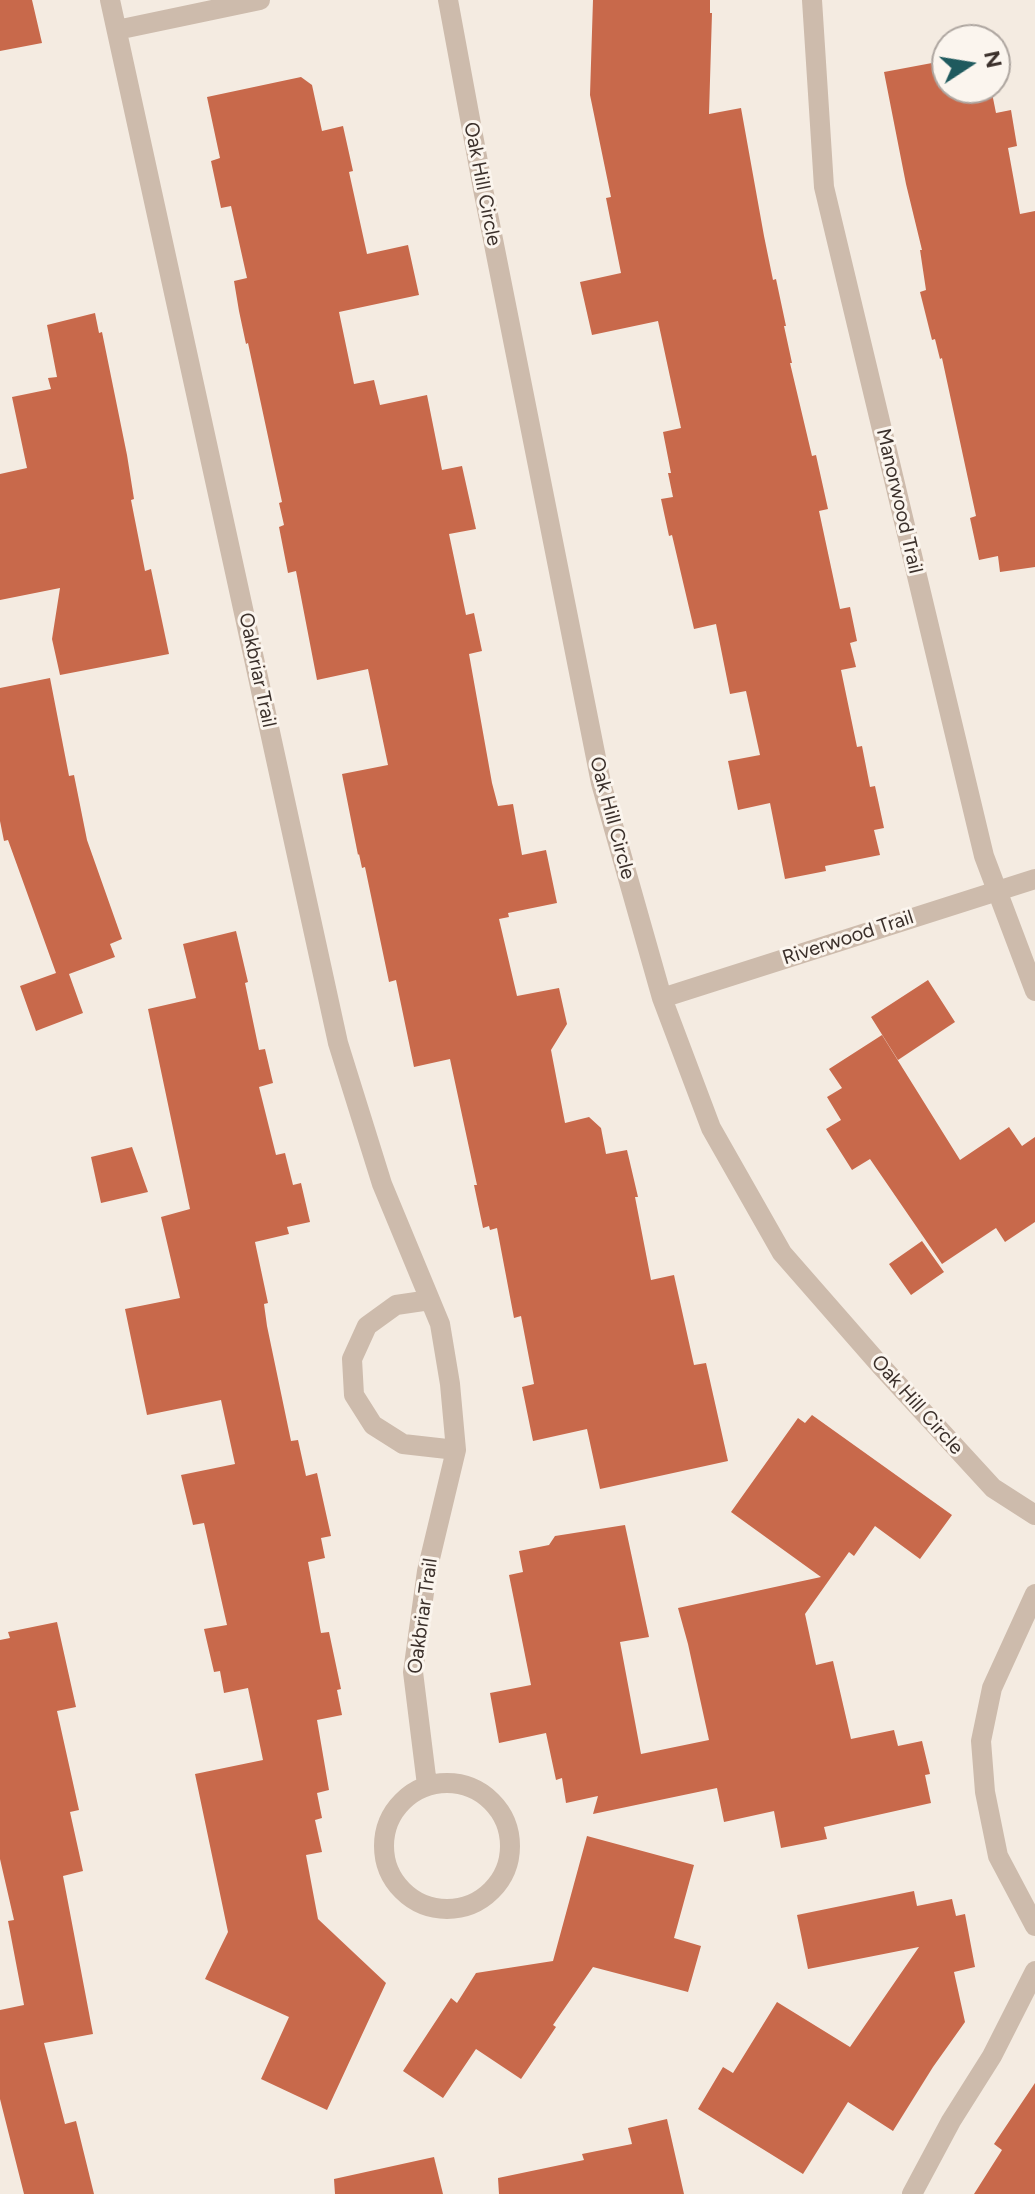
<!DOCTYPE html>
<html>
<head>
<meta charset="utf-8">
<style>
  body { margin:0 }
  #map { position:relative; width:1035px; height:2194px; overflow:hidden; background:#f4ebe1; font-family:Figtree,sans-serif }
  canvas { display:block }
  .north { position:absolute; left:931px; top:24px; width:80px; height:80px; box-sizing:border-box; background:#fbf5ee; border:2px solid #aea6a0; border-radius:50%; rotate:78deg; font-size:22px; font-weight:700; line-height:32px; text-align:center; color:#3b302b }
  .north::after { content:''; display:block; margin:auto; width:28px; height:36px; background:#1f5a5e; clip-path:polygon(50% 0,100% 100%,50% 72%,0 100%) }
</style>
</head>
<body>
<div id="map">
<canvas width="1035" height="2194"></canvas>
<div class="north">N</div>
</div>
<script>
const ctx = document.querySelector('canvas').getContext('2d');
ctx.lineJoin = 'round';
function fill(path, color) { ctx.fillStyle = color; ctx.fill(path, 'evenodd'); }
const shape = rows => new Path2D(rows.map(r => 'M' + r).join(''));
function strokePath(path, color, width, dash) { ctx.strokeStyle = color; ctx.lineWidth = width; ctx.lineCap = dash ? 'butt' : 'round'; ctx.setLineDash(dash || []); ctx.stroke(path); }
function write(font, color, halo, rows, align = 'center') {
  ctx.font = font + ' Figtree,sans-serif'; ctx.lineWidth = 6; ctx.setLineDash([]); ctx.textBaseline = 'middle'; ctx.strokeStyle = halo; ctx.fillStyle = color; for (const [text, x, y, turn = 0] of rows) {
    ctx.save(); ctx.translate(x, y); ctx.rotate((+turn || 0) * Math.PI / 180); ctx.textAlign = isNaN(turn) ? turn : align; if (halo) ctx.strokeText(text, 0, 0); ctx.fillText(text, 0, 0); ctx.restore();
  }
}
fill(shape([
  [0,0,32,0,42,43,0,51],
  [593,0,710,0,710,13,712,13,709,114,741,108,764,236,773,280,776,279,786,326,784,326,792,363,790,363,812,456,816,455,828,509,819,511,840,609,850,607,857,641,850,643,856,667,841,670,857,747,862,746,870,787,875,786,884,828,874,830,880,855,825,866,826,871,785,879,770,803,738,810,728,761,760,755,746,691,730,694,716,624,694,629,672,535,669,536,661,499,673,497,668,473,671,473,663,432,681,428,658,321,592,335,580,282,621,273,606,198,611,197,590,95],
  [932,63,932,68,947,66,947,88,991,88,996,113,1011,110,1017,146,1008,148,1020,214,1035,211,1035,567,1000,572,998,556,979,560,970,518,976,516,942,358,940,359,935,339,932,340,920,292,926,290,920,250,922,250,906,184,884,72],
  [301,77,312,85,322,131,343,126,353,171,349,172,367,254,408,245,419,295,339,312,354,384,374,380,380,405,427,395,442,470,462,466,476,529,449,534,466,615,474,613,482,651,469,654,492,783,498,806,513,804,522,855,546,850,557,903,508,913,509,917,499,919,517,996,559,988,567,1024,551,1050,565,1123,589,1117,601,1128,606,1154,627,1150,638,1197,635,1197,651,1280,674,1275,694,1365,706,1363,728,1461,600,1489,587,1429,533,1441,522,1387,534,1384,521,1316,514,1318,497,1228,490,1230,489,1226,483,1228,474,1185,477,1185,450,1059,414,1067,396,980,389,982,365,867,362,868,359,854,358,855,342,774,388,765,368,669,317,680,296,571,288,573,279,527,284,525,279,503,282,502,248,343,246,344,239,311,234,281,247,278,231,206,221,208,211,161,220,158,207,97],
  [95,313,99,333,102,332,127,455,134,499,131,500,145,571,151,569,169,654,60,675,52,639,60,588,0,600,0,474,27,468,12,397,51,389,48,378,57,377,47,325],
  [50,678,69,776,74,775,87,840,122,939,110,944,115,957,69,974,83,1013,36,1031,20,986,56,973,8,840,4,841,0,821,0,688],
  [236,931,248,982,245,983,259,1050,265,1049,273,1083,259,1087,276,1155,285,1153,293,1185,301,1183,310,1222,287,1227,289,1234,255,1242,268,1303,264,1304,267,1326,291,1441,298,1440,306,1476,317,1473,331,1536,321,1538,325,1558,308,1562,321,1633,329,1632,341,1689,337,1690,342,1715,317,1720,329,1790,317,1793,322,1818,315,1820,322,1852,306,1855,318,1919,386,1983,327,2110,261,2079,289,2017,205,1979,228,1932,195,1774,263,1760,248,1688,224,1693,220,1671,214,1672,204,1629,227,1625,204,1523,193,1525,181,1475,235,1464,221,1400,147,1415,125,1309,180,1298,161,1217,190,1209,148,1009,196,998,183,944],
  [928,980,955,1022,898,1060,871,1017],
  [882,1035,960,1160,1009,1127,1022,1146,1035,1137,1035,1222,1005,1242,996,1228,942,1264,870,1159,852,1170,826,1129,841,1120,827,1097,842,1088,829,1069],
  [132,1147,148,1192,101,1203,91,1157],
  [922,1241,944,1272,911,1295,889,1264],
  [812,1415,952,1515,920,1559,875,1526,854,1556,849,1552,805,1614,816,1665,833,1661,851,1739,894,1730,898,1746,922,1741,930,1774,925,1775,931,1803,824,1827,827,1839,781,1848,774,1811,724,1822,717,1788,593,1814,598,1796,566,1803,562,1778,556,1780,546,1733,499,1743,490,1693,531,1685,509,1575,523,1572,519,1551,549,1545,555,1536,625,1525,649,1637,620,1642,641,1754,709,1740,688,1644,678,1608,821,1577,731,1512,798,1418,805,1423],
  [57,1622,76,1707,57,1711,79,1810,70,1812,83,1871,63,1876,93,2034,44,2043,65,2124,76,2121,94,2194,24,2194,0,2099,0,2010,24,2005,8,1921,14,1920,0,1859,0,1640,10,1638,8,1632],
  [587,1836,694,1865,674,1938,701,1946,688,1992,593,1967,553,2025,556,2027,521,2079,476,2049,443,2098,403,2071,451,1998,457,2003,476,1973,553,1961],
  [914,1891,917,1906,952,1899,956,1916,965,1914,975,1967,954,1972,965,2022,933,2067,893,2131,848,2102,803,2174,698,2109,723,2067,733,2073,777,2002,850,2047,919,1947,808,1969,797,1915],
  [1035,2083,1035,2194,974,2194,1002,2150,994,2144],
  [667,2119,684,2194,499,2194,498,2178,584,2160,582,2154,632,2144,628,2128],
  [434,2157,443,2194,335,2194,334,2179]
]), '#c8694b');
strokePath(shape([
  [110,0,338,1043,382,1184,440,1324,450,1384,456,1450,427,1571,413,1672,427,1785],
  [448,0,483,189,601,783,662,998,711,1128,782,1253,880,1365,993,1488,1035,1515],
  [812,0,824,187,984,856,1035,991],
  [117,30,260,0],
  [662,998,1035,879],
  [430,1300,396,1305,367,1326,352,1359,354,1395,373,1425,403,1444,456,1450],
  [1035,1594,992,1688,981,1741,985,1792,998,1856,1035,1926],
  '384 1846a63 63 0 1 1 126 0a63 63 0 1 1-126 0Z',
  [912,2194,951,2121,992,2056,1035,1971]
]), '#cdbbac', 20);
write('20px', '#3b302b', '#fbf5ee', [
  ["Oak Hill Circle",482,184,79],
  ["Manorwood Trail",899,501,77],
  ["Oakbriar Trail",257,670,78],
  ["Oak Hill Circle",612,818,75],
  ["Riverwood Trail",848,938,-18],
  ["Oak Hill Circle",917,1405,48],
  ["Oakbriar Trail",423,1616,-82]
]);
</script>
</body>
</html>
